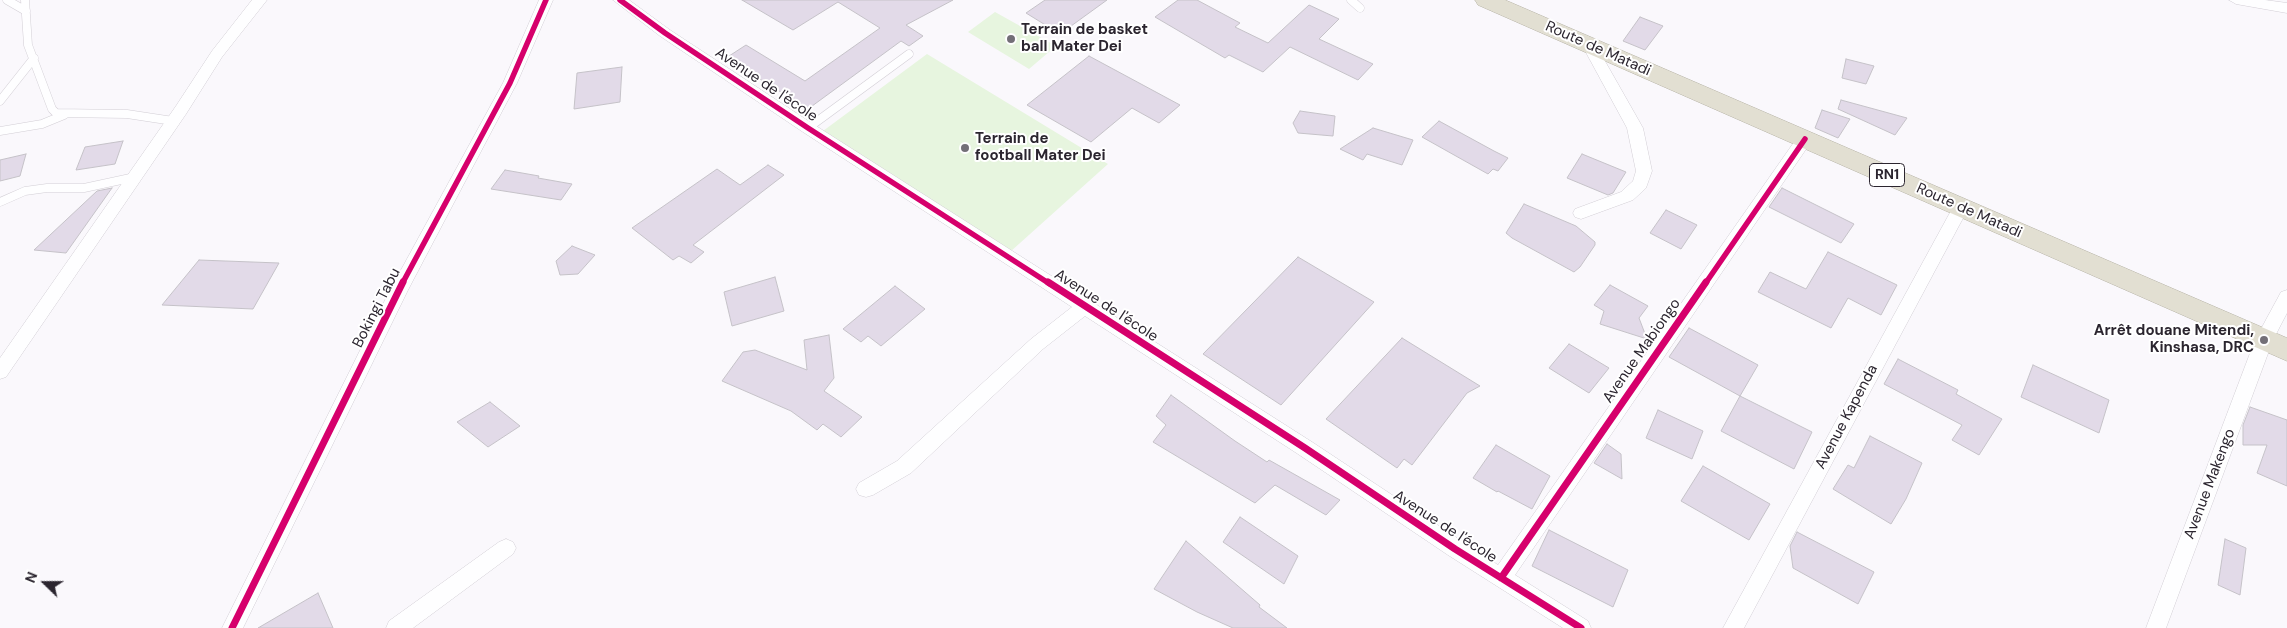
<!DOCTYPE html>
<html>
<head>
<meta charset="utf-8">
<style>
  body { margin:0 }
  #map { position:relative; width:2287px; height:628px; overflow:hidden; background:#faf8fc; font-family:"DM Sans",sans-serif }
  canvas { display:block }
  .north { position:absolute; left:20px; top:558px; width:50px; height:50px; -webkit-text-stroke:4px #fff; paint-order:stroke; rotate:292deg; font-size:14px; font-weight:700; line-height:20px; text-align:center; color:#2b252f }
  .north::after { content:''; display:block; margin:auto; width:18px; height:22px; background:#2b252f; clip-path:polygon(50% 0,100% 100%,50% 72%,0 100%) }
</style>
</head>
<body>
<div id="map">
<canvas width="2287" height="628"></canvas>
<div class="north">N</div>
</div>
<script>
const ctx = document.querySelector('canvas').getContext('2d');
ctx.lineJoin = 'round';
function fill(path, color) { ctx.fillStyle = color; ctx.fill(path, 'evenodd'); }
const shape = rows => new Path2D(rows.map(r => 'M' + r).join(''));
function strokePath(path, color, width, dash) { ctx.strokeStyle = color; ctx.lineWidth = width; ctx.lineCap = dash ? 'butt' : 'round'; ctx.setLineDash(dash || []); ctx.stroke(path); }
function write(font, color, halo, rows, align = 'center') {
  ctx.font = font + ' "DM Sans",sans-serif'; ctx.lineWidth = 4; ctx.setLineDash([]); ctx.textBaseline = 'middle'; ctx.strokeStyle = halo; ctx.fillStyle = color; for (const [text, x, y, turn = 0] of rows) {
    ctx.save(); ctx.translate(x, y); ctx.rotate((+turn || 0) * Math.PI / 180); ctx.textAlign = isNaN(turn) ? turn : align; if (halo) ctx.strokeText(text, 0, 0); ctx.fillText(text, 0, 0); ctx.restore();
  }
}
fill(shape([
  [995,12,1056,46,1029,69,968,32],
  [927,54,1108,164,1010,252,823,131]
]), '#e7f5df');
const building = shape([
  [742,0,953,0,906,25,923,36,909,46,901,41,808,109,726,58,746,45,805,81,880,28,838,2,793,30,742,0],
  [1045,0,1107,0,1060,34,1026,13,1045,0],
  [1178,0,1197,0,1240,23,1235,27,1268,43,1309,5,1339,19,1319,39,1373,64,1358,80,1290,47,1263,72,1229,55,1225,58,1155,17,1178,0],
  [1640,17,1663,26,1645,50,1623,41,1640,17],
  [1089,56,1180,105,1159,123,1132,108,1091,142,1027,105,1089,56],
  [1846,59,1874,66,1866,84,1842,78,1846,59],
  [622,67,620,102,574,109,577,73,622,67],
  [1841,100,1907,118,1895,135,1838,109,1841,100],
  [1822,110,1850,119,1838,138,1815,128,1822,110],
  [1300,111,1335,116,1333,136,1298,133,1293,123,1300,111],
  [1439,121,1494,151,1508,158,1498,171,1493,169,1488,174,1422,137,1439,121],
  [1373,128,1413,140,1402,165,1367,154,1363,160,1340,149,1373,128],
  [123,141,115,164,76,170,85,147,123,141],
  [26,154,20,176,0,181,0,160,26,154],
  [1582,154,1626,172,1613,193,1608,195,1567,178,1582,154],
  [768,165,784,175,693,245,704,252,691,263,679,256,673,260,632,228,717,169,740,185,768,165],
  [505,170,539,176,538,178,572,184,561,200,491,189,505,170],
  [112,188,66,253,34,250,97,191,112,188],
  [1782,188,1854,224,1841,243,1769,207,1782,188],
  [1524,204,1576,226,1595,242,1595,245,1580,267,1574,272,1512,238,1506,233,1524,204],
  [1666,210,1697,225,1681,249,1650,233,1666,210],
  [572,246,595,255,578,274,560,275,556,261,572,246],
  [1828,252,1897,285,1881,315,1848,298,1831,328,1758,292,1770,272,1806,289,1828,252],
  [1298,257,1374,302,1281,405,1203,354,1298,257],
  [199,260,279,263,253,309,162,305,199,260],
  [775,277,784,311,732,326,724,292,775,277],
  [1610,285,1648,306,1639,318,1647,339,1600,324,1604,311,1594,305,1610,285],
  [895,286,925,309,881,346,868,336,861,342,843,329,895,286],
  [1689,328,1758,365,1740,396,1669,357,1689,328],
  [829,335,834,378,824,391,862,417,841,437,823,424,817,430,791,411,722,381,743,352,755,350,807,370,804,340,829,335],
  [1402,338,1480,386,1467,393,1412,465,1404,459,1397,468,1326,419,1402,338],
  [1569,344,1609,368,1589,393,1549,368,1569,344],
  [1898,359,1958,390,1956,394,2002,419,1979,455,1952,440,1962,425,1884,384,1898,359],
  [2033,365,2109,400,2099,433,2021,397,2033,365],
  [1171,395,1235,441,1267,462,1269,460,1340,500,1326,515,1275,485,1255,503,1153,442,1166,425,1156,416,1171,395],
  [1740,396,1812,432,1794,469,1721,431,1740,396],
  [490,402,520,426,488,447,457,422,490,402],
  [2250,407,2287,420,2287,486,2257,473,2267,445,2243,445,2243,425,2250,407],
  [1658,410,1703,431,1692,459,1646,438,1658,410],
  [1870,436,1922,463,1906,499,1891,524,1833,489,1848,465,1854,468,1870,436],
  [1607,444,1621,454,1622,479,1594,463,1607,444],
  [1496,445,1550,476,1532,509,1498,491,1497,492,1473,478,1496,445],
  [1703,466,1770,504,1749,540,1681,501,1703,466],
  [1240,517,1298,556,1284,584,1223,542,1240,517],
  [1549,530,1628,570,1613,607,1532,566,1549,530],
  [1797,532,1874,572,1858,604,1793,568,1790,546,1797,532],
  [2225,539,2246,548,2240,595,2218,585,2225,539],
  [1186,541,1260,605,1259,607,1287,628,1233,628,1197,612,1154,589,1186,541],
  [318,593,333,628,258,628,318,593]
]);
fill(building, '#e2dae8');
strokePath(building, '#c5c2c8', 1);
const lane = shape([
  [7,0,26,11],
  [25,0,28,45,52,109,56,113,127,114,173,121],
  [1351,0,1360,8],
  [0,101,34,58],
  [808,128,909,54],
  [0,131,42,124,64,115],
  [0,202,25,191,47,188,84,188,135,177]
]);
const street = shape([
  [252,0,267,0,222,57,186,114,6,377,0,379,0,358,176,106,212,51,252,0],
  [539,0,553,0,517,83,408,290,243,628,222,628,390,290,503,83,539,0],
  [613,0,629,0,670,30,813,124,1312,442,1498,565,1799,135,1805,134,1811,135,1813,139,1515,575,1588,621,1591,628,1563,628,1448,555,1298,454,1085,316,1043,349,911,473,873,495,866,497,859,495,856,489,859,483,897,461,1031,339,1072,307,803,132,660,36,613,0],
  [2229,0,2265,0,2287,3,2287,13,2236,4,2229,0],
  [1590,42,1595,44,1597,47,1643,128,1652,171,1646,188,1633,200,1581,219,1575,217,1573,213,1575,209,1621,192,1633,181,1636,171,1627,128,1583,47,1585,44,1590,42],
  [1961,201,1967,203,1969,207,1744,628,1723,628,1953,207,1955,203,1961,201],
  [2287,290,2287,313,2273,340,2166,628,2146,628,2255,340,2281,292,2287,290],
  [506,539,513,542,516,548,513,554,413,628,386,628,389,621,499,542,506,539]
]);
const highway = shape([
  [1475,0,1505,0,2287,338,2287,361,1478,5,1475,0]
]);
strokePath(lane, '#d2ced5', 9);
strokePath(street, '#d2ced5', 1);
strokePath(highway, '#b6b3a6', 1);
strokePath(lane, '#fefeff', 8);
fill(street, '#fefeff');
fill(highway, '#e2dfd2');
strokePath(shape([
  [620,0,665,33,808,128,1050,284],
  [402,284,510,83,546,0],
  [1705,284,1805,139]
]), '#d6006c', 5.5);
strokePath(shape([
  [1048,282,1305,448,1455,549,1581,628],
  [1501,578,1706,282],
  [232,628,403,282]
]), '#d6006c', 7);
for (const [x, y, r, color] of [
  [1011,39,5,"#736f77"],
  [965,148,5,"#736f77"],
  [2264,340,5,"#736f77"]
]) { const dot = new Path2D(); dot.arc(x, y, r, 0, 2 * Math.PI); ctx.fillStyle = color; ctx.fill(dot); strokePath(dot, '#fff', 2); }
for (const [x, y, w] of [
  [1887,175,35]
]) { const box = new Path2D(); box.roundRect(x - w / 2, y - 11.5, w, 23, 4); ctx.fillStyle = '#fff'; ctx.fill(box); strokePath(box, '#2b252f', 1); }
write('bold 14px', '#2b252f', null, [
  ["RN1",1887,175]
]);
write('bold 15px', '#2b252f', '#fff', [
  ["Terrain de basket",1021,30],
  ["ball Mater Dei",1021,47],
  ["Terrain de",975,139],
  ["football Mater Dei",975,156],
  ["Arrêt douane Mitendi,",2254,331,"right"],
  ["Kinshasa, DRC",2254,348,"right"]
], 'left');
write('15px', '#2b252f', '#fff', [
  ["Route de Matadi",1598,49,24],
  ["Avenue de l'école",766,85,34],
  ["Route de Matadi",1969,211,24],
  ["Avenue de l'école",1106,306,33],
  ["Bokingi Tabu",377,308,-63],
  ["Avenue Mabiongo",1642,351,-55],
  ["Avenue Kapenda",1847,417,-62],
  ["Avenue Makengo",2210,484,-69],
  ["Avenue de l'école",1445,527,33]
]);
</script>
</body>
</html>
